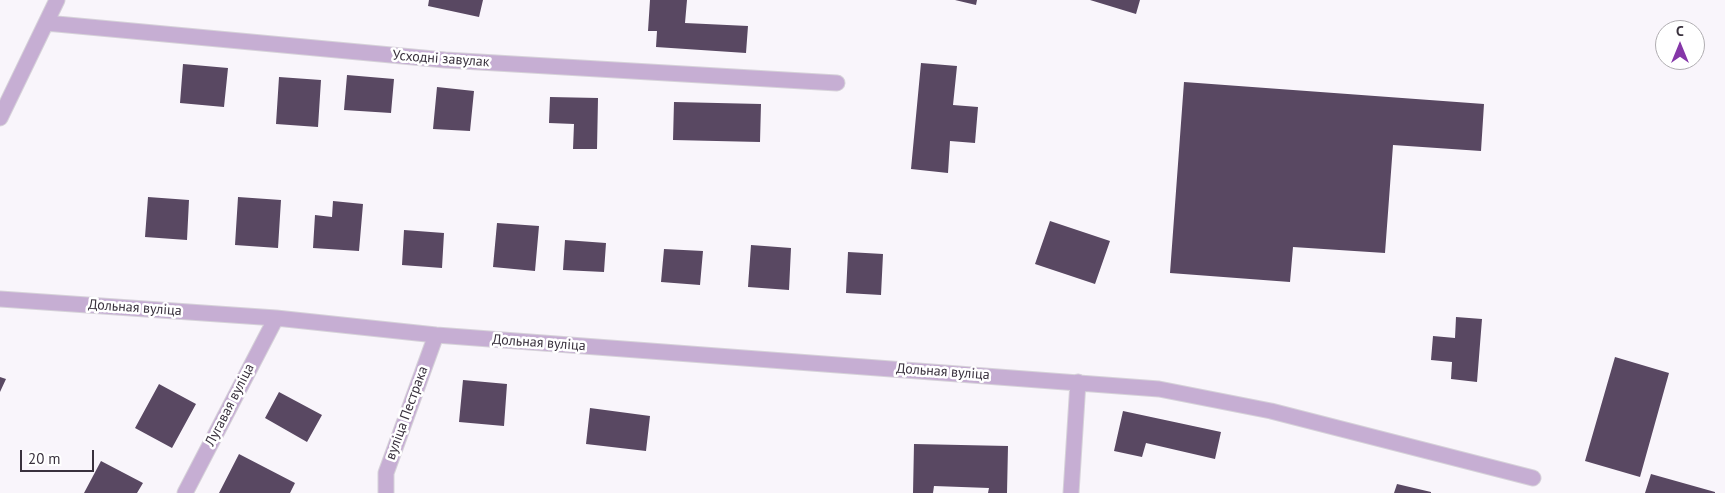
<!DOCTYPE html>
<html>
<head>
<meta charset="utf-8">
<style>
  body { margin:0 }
  #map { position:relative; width:1725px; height:493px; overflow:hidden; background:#f9f5fb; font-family:"PT Sans",sans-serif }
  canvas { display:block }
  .north { position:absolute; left:1655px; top:20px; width:50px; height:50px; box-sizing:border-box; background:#fff; border:1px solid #b0adb1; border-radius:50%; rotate:0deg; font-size:14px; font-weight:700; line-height:20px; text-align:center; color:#39313d }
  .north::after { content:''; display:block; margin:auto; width:18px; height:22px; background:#8537a8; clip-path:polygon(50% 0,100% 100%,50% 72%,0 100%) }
  .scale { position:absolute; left:20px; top:450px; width:74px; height:22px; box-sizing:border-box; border:2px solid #39313d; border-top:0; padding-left:6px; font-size:15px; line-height:18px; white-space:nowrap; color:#39313d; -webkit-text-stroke:4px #fff; paint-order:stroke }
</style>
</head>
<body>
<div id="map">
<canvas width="1725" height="493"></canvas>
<div class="north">С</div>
<div class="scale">20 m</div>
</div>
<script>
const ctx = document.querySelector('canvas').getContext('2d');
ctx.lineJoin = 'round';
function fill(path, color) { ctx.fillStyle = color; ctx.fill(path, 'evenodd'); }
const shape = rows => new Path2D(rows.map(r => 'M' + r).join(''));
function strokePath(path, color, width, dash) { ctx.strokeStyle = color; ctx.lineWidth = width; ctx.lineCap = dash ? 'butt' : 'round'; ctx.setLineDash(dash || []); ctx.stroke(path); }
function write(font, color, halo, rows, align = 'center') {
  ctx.font = font + ' "PT Sans",sans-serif'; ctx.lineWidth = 5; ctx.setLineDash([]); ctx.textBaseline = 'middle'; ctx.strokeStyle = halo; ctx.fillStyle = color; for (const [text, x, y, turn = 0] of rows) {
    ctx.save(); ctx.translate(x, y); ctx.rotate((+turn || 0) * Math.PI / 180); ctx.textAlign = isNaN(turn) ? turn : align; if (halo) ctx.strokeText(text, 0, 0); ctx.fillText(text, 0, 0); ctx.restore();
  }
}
fill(shape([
  [429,0,483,0,479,17,428,6],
  [650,0,687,0,685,23,748,26,746,53,656,47,657,31,648,31],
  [955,0,977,0,976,5],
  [1090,0,1140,0,1136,14],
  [921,63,957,66,953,105,978,107,975,143,950,141,948,173,911,169],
  [183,64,228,68,224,107,180,103],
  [347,75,394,79,391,113,344,110],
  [279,77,321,80,318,127,276,124],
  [1184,82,1484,104,1481,151,1393,145,1385,253,1293,247,1290,282,1170,273],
  [437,87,474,91,470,131,433,129],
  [550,97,598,98,597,149,573,149,574,124,549,123],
  [674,102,761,104,760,142,673,140],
  [148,197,189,200,187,240,145,237],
  [238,197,281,200,278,248,235,245],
  [333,201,363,204,359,251,313,248,315,215,332,217],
  [1050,221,1110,241,1095,284,1035,264],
  [497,223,539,226,535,271,493,267],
  [404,230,444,233,442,268,402,265],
  [565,240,606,243,604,272,563,270],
  [751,245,791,248,789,290,748,287],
  [664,249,703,251,700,285,661,282],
  [848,252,883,254,881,295,846,293],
  [1456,317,1482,319,1477,382,1451,379,1452,362,1431,360,1433,336,1455,338],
  [1615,357,1669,373,1640,477,1585,461],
  [0,377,6,379,0,392],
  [463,380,507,384,504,426,459,422],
  [159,384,196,404,172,448,135,428],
  [279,392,322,415,307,442,265,418],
  [590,408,650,416,646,451,586,444],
  [1123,411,1221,432,1215,459,1146,443,1142,457,1114,451],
  [914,444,1008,446,1007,493,988,493,989,488,934,486,933,493,913,493],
  [239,454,295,483,290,493,219,493],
  [101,461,143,483,137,493,84,493],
  [1651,474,1715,492,1715,493,1645,493],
  [1397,484,1431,492,1431,493,1394,493]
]), '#594862');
const minor = shape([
  [46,23,445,60,837,83],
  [0,118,57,0],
  [0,299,276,318,436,335,1159,389,1271,411,1533,478],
  [185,493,276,318],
  [386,493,386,473,436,335],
  [1071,493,1078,382]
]);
strokePath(minor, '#d6d2d9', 17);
strokePath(minor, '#c6aed3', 15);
write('14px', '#39313d', '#fff', [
  ["Усходні завулак",441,59,4],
  ["Дольная вуліца",135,308,4],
  ["Дольная вуліца",539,343,4],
  ["Дольная вуліца",943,372,4],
  ["Лугавая вуліца",230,405,-63],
  ["вуліца Пестрака",407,413,-70]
]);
</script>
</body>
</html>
